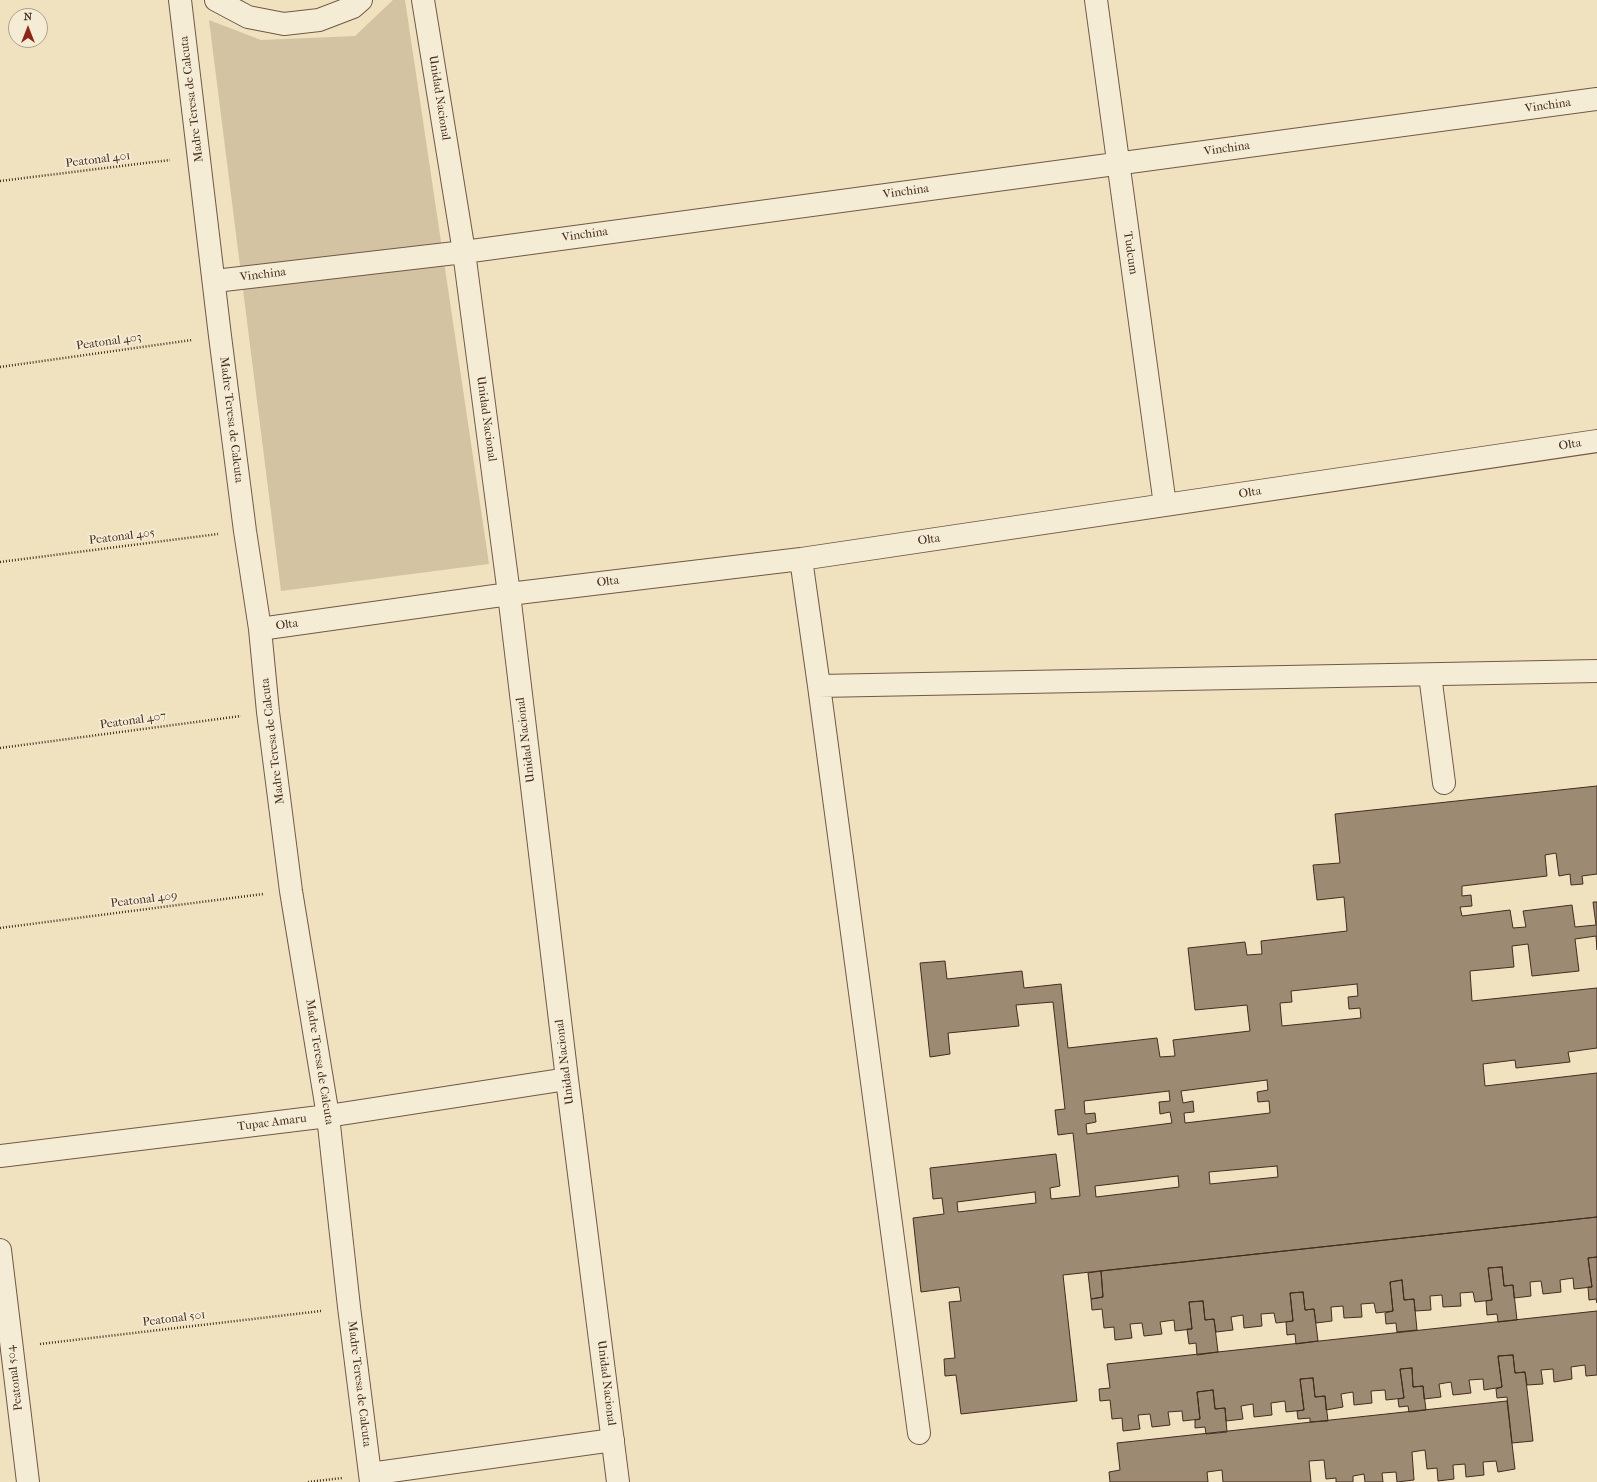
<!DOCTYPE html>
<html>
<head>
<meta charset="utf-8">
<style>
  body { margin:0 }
  #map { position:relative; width:1597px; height:1482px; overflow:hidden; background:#f0e2be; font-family:"IM FELL French Canon",serif }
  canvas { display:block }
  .north { position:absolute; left:8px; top:8px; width:40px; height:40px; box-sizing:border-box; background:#f5ecd5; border:1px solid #ae9f8d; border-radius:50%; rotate:0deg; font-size:11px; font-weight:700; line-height:16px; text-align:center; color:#442b20 }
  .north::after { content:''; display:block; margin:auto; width:14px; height:18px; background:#8f2418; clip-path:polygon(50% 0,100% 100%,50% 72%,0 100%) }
</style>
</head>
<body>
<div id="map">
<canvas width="1597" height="1482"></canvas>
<div class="north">N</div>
</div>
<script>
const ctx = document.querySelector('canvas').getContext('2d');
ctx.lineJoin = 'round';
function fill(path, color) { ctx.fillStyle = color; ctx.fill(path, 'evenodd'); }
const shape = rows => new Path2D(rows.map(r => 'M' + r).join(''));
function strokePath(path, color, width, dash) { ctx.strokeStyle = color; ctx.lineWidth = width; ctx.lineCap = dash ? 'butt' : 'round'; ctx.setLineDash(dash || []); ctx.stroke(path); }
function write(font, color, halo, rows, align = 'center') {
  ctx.font = font + ' "IM FELL French Canon",serif'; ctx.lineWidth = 3.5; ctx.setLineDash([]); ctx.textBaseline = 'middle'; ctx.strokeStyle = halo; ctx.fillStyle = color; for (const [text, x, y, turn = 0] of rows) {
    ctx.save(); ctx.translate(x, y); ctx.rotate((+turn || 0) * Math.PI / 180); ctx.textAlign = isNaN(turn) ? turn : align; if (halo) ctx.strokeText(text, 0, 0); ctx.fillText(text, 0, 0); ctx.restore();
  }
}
fill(shape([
  [393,0,405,0,489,564,281,591,209,20,261,40,355,36]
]), '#d3c3a3');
const building = shape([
  [1597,786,1597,874,1582,876,1583,884,1571,885,1570,874,1559,876,1556,853,1545,855,1547,876,1462,886,1462,896,1471,895,1472,906,1460,907,1462,916,1510,910,1513,928,1526,927,1523,911,1572,905,1575,927,1596,925,1593,902,1597,902,1597,950,1596,936,1575,939,1579,971,1532,976,1528,944,1512,946,1514,967,1470,971,1472,1001,1597,988,1597,1048,1568,1052,1570,1062,1516,1068,1515,1060,1483,1064,1485,1086,1597,1073,1597,1217,1063,1275,1077,1401,961,1414,956,1375,945,1376,944,1359,955,1358,949,1302,961,1301,959,1287,921,1292,913,1218,944,1214,942,1198,933,1199,930,1168,1056,1154,1060,1186,1050,1188,1051,1199,1080,1196,1073,1133,1058,1135,1055,1110,1065,1109,1053,1002,1016,1005,1019,1026,948,1033,950,1054,930,1057,920,963,945,961,947,979,1022,971,1024,988,1061,984,1068,1048,1157,1038,1160,1057,1175,1056,1173,1040,1250,1031,1247,1005,1195,1010,1188,948,1245,942,1247,955,1262,954,1261,941,1347,931,1344,897,1317,900,1313,865,1340,863,1335,814,1597,786],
  [1357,984,1358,996,1348,997,1349,1009,1360,1008,1361,1018,1282,1026,1280,1003,1292,1002,1291,991,1357,984],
  [1267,1080,1268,1090,1257,1092,1258,1102,1269,1101,1270,1113,1185,1123,1184,1113,1194,1112,1193,1101,1183,1103,1181,1091,1267,1080],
  [1169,1091,1170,1101,1159,1102,1160,1114,1170,1112,1172,1123,1087,1134,1086,1124,1096,1122,1095,1113,1085,1114,1084,1101,1169,1091],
  [1277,1166,1278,1177,1210,1184,1209,1172,1277,1166],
  [1178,1176,1179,1187,1096,1197,1095,1186,1178,1176],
  [1035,1192,1036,1203,958,1212,957,1202,1035,1192],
  [1597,1217,1597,1257,1588,1258,1592,1287,1574,1289,1573,1278,1560,1280,1561,1292,1543,1294,1541,1281,1530,1282,1531,1296,1514,1298,1513,1285,1504,1286,1502,1267,1488,1268,1492,1300,1475,1302,1473,1292,1460,1293,1461,1306,1443,1307,1442,1295,1430,1296,1431,1310,1415,1311,1414,1299,1404,1300,1402,1280,1390,1282,1393,1311,1376,1313,1374,1303,1361,1304,1362,1317,1344,1318,1343,1306,1331,1307,1332,1321,1316,1323,1314,1309,1305,1310,1303,1292,1290,1293,1293,1321,1276,1323,1274,1313,1261,1314,1262,1326,1244,1328,1243,1315,1231,1317,1233,1330,1216,1332,1214,1319,1205,1320,1203,1301,1189,1302,1192,1329,1175,1331,1174,1320,1160,1322,1162,1334,1144,1336,1142,1323,1130,1324,1132,1338,1115,1340,1114,1327,1104,1328,1102,1309,1092,1310,1091,1299,1103,1297,1101,1271,1597,1217],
  [1597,1257,1597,1303,1596,1299,1589,1300,1588,1287,1592,1287,1588,1258,1597,1257],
  [1502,1267,1504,1286,1513,1285,1517,1320,1498,1322,1497,1314,1487,1315,1486,1301,1492,1300,1488,1268,1502,1267],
  [1101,1271,1103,1297,1091,1299,1088,1273,1101,1271],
  [1402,1280,1404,1300,1414,1299,1417,1330,1397,1332,1396,1323,1386,1324,1385,1313,1393,1311,1390,1282,1402,1280],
  [1303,1292,1305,1310,1314,1309,1318,1341,1296,1344,1295,1334,1287,1335,1286,1322,1293,1321,1290,1293,1303,1292],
  [1203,1301,1205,1320,1214,1319,1218,1352,1197,1355,1196,1343,1189,1344,1187,1329,1192,1329,1189,1302,1203,1301],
  [1597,1311,1597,1375,1586,1376,1585,1365,1571,1367,1572,1379,1554,1382,1553,1369,1541,1370,1543,1384,1527,1385,1525,1372,1515,1373,1513,1355,1498,1356,1502,1387,1484,1390,1483,1379,1469,1380,1471,1393,1453,1395,1451,1382,1439,1384,1441,1397,1424,1399,1423,1386,1413,1387,1412,1368,1400,1369,1404,1398,1386,1400,1385,1390,1371,1391,1372,1403,1354,1405,1353,1392,1341,1394,1343,1407,1326,1410,1325,1396,1315,1397,1313,1378,1300,1379,1304,1410,1286,1412,1285,1401,1271,1403,1272,1415,1254,1417,1253,1404,1241,1406,1243,1419,1226,1421,1225,1408,1215,1409,1213,1390,1197,1392,1200,1419,1183,1421,1182,1411,1168,1412,1170,1425,1152,1427,1150,1414,1138,1415,1140,1429,1123,1431,1122,1418,1112,1419,1110,1400,1100,1401,1099,1389,1110,1388,1107,1364,1597,1311],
  [1513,1355,1515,1373,1525,1372,1533,1441,1512,1443,1507,1397,1497,1398,1496,1389,1502,1387,1498,1356,1513,1355],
  [1412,1368,1413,1387,1423,1386,1426,1410,1409,1412,1408,1406,1399,1407,1398,1399,1404,1398,1400,1369,1412,1368],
  [1313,1378,1315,1397,1325,1396,1328,1421,1310,1422,1310,1418,1298,1419,1297,1411,1304,1410,1300,1379,1313,1378],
  [1213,1390,1215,1409,1225,1408,1227,1432,1206,1434,1205,1427,1195,1428,1195,1420,1200,1419,1197,1392,1213,1390],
  [1507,1401,1515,1469,1498,1472,1496,1461,1483,1462,1484,1475,1466,1477,1465,1464,1453,1465,1454,1479,1438,1481,1437,1468,1427,1469,1425,1450,1412,1452,1414,1480,1397,1482,1396,1472,1382,1473,1383,1482,1365,1482,1364,1474,1353,1476,1353,1482,1336,1482,1336,1478,1326,1479,1324,1460,1309,1461,1311,1482,1223,1482,1222,1470,1207,1472,1208,1482,1110,1482,1109,1472,1120,1470,1117,1443,1507,1401]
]);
fill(building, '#9d8a72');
strokePath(building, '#442b20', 1);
const minor = shape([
  [180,0,220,336,245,531,260,629,268,712,291,891,328,1116,349,1307,371,1482],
  [216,0,248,17,284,24,319,20,353,7,361,0],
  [423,0,464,252,509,594,567,1079,618,1482],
  [1096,0,1165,505],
  [215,281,464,252,1597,99],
  [801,559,819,686,919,1433],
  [260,629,509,594,801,559,1597,441],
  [1430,675,1444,783],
  [819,686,1597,671],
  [0,1156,328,1116,567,1079],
  [0,1250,28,1482],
  [370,1474,613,1440]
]);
strokePath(minor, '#6f5948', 24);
strokePath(shape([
  [0,181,170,160],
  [0,367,192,340],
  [0,562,218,534],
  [0,748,241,716],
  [0,928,263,894],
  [40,1344,321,1311],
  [308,1482,342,1478]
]), '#442b20', 2.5, [1, 2]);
strokePath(minor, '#f5ecd5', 22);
write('12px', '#442b20', '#f5ecd5', [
  ["Unidad Nacional",439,98,81],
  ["Madre Teresa de Calcuta",192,99,-97],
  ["Vinchina",1548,106,-8],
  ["Vinchina",1227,149,-8],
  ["Peatonal 401",98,160,-7],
  ["Vinchina",906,192,-8],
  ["Vinchina",585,235,-8],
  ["Tudcum",1130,253,82],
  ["Vinchina",263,275,-7],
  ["Peatonal 403",109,342,-8],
  ["Unidad Nacional",486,419,82],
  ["Madre Teresa de Calcuta",231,420,83],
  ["Olta",1570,445,-9],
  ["Olta",1250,493,-9],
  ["Peatonal 405",122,537,-7],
  ["Olta",929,540,-8],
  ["Olta",608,582,-7],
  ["Olta",287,625,-8],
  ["Peatonal 407",133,721,-8],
  ["Unidad Nacional",526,740,-97],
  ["Madre Teresa de Calcuta",273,741,-97],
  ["Peatonal 409",144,900,-7],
  ["Madre Teresa de Calcuta",319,1062,81],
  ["Unidad Nacional",565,1062,-97],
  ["Tupac Amaru",272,1123,-7],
  ["Peatonal 501",174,1319,-7],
  ["Peatonal 504",15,1378,-97],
  ["Unidad Nacional",606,1383,83],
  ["Madre Teresa de Calcuta",359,1384,83]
]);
</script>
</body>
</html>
